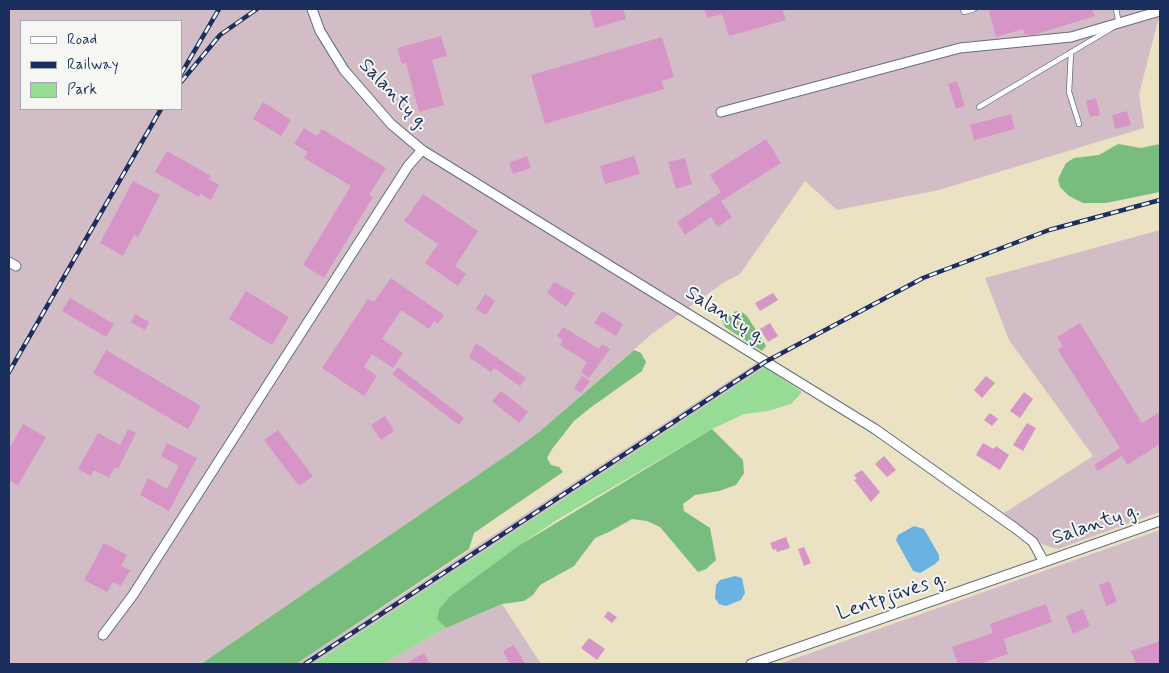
<!DOCTYPE html>
<html>
<head>
<meta charset="utf-8">
<style>
  body { margin:0 }
  #map { position:relative; width:1169px; height:673px; overflow:hidden; background:#eae2c2; font-family:Mynerve,sans-serif }
  canvas { display:block }
  .frame { position:absolute; inset:0; border:10px solid #1b2f5e; pointer-events:none }
  .legend { position:absolute; left:20px; top:20px; width:162px; height:90px; box-sizing:border-box; background:#f6f6f2; border:1px solid #9ea6b7; margin:0; padding:6px 9px; list-style:none; font-size:15px; color:#1b2f5e }
  .legend li { display:flex; align-items:center; gap:10px; height:25px }
  .legend b { width:25px; border:1px solid #9ea6b7 }
</style>
</head>
<body>
<div id="map">
<canvas width="1169" height="673"></canvas>
<div class="frame"></div>
<ul class="legend">
<li><b style="height:6px;background:#fff"></b>Road</li>
<li><b style="height:6px;background:#1b2f5e"></b>Railway</li>
<li><b style="height:14px;background:#96dc95"></b>Park</li>
</ul>
</div>
<script>
const ctx = document.querySelector('canvas').getContext('2d');
ctx.lineJoin = 'round';
function fill(path, color) { ctx.fillStyle = color; ctx.fill(path, 'evenodd'); }
const shape = rows => new Path2D(rows.map(r => 'M' + r).join(''));
function strokePath(path, color, width, dash) { ctx.strokeStyle = color; ctx.lineWidth = width; ctx.lineCap = dash ? 'butt' : 'round'; ctx.setLineDash(dash || []); ctx.stroke(path); }
function write(font, color, halo, rows, align = 'center') {
  ctx.font = font + ' Mynerve,sans-serif'; ctx.lineWidth = 4; ctx.setLineDash([]); ctx.textBaseline = 'middle'; ctx.strokeStyle = halo; ctx.fillStyle = color; for (const [text, x, y, turn = 0] of rows) {
    ctx.save(); ctx.translate(x, y); ctx.rotate((+turn || 0) * Math.PI / 180); ctx.textAlign = isNaN(turn) ? turn : align; if (halo) ctx.strokeText(text, 0, 0); ctx.fillText(text, 0, 0); ctx.restore();
  }
}
fill(shape([
  [9,9,1160,9,1160,20,1158,21,1139,94,1144,128,939,190,837,210,805,181,740,274,723,283,653,333,539,432,513,451,201,664,9,664],
  [21,21,181,21,181,109,21,109],
  [1160,230,1160,512,1058,549,1050,547,1042,544,1004,513,1093,456,1009,340,985,278],
  [758,362,765,367,313,664,296,664],
  [1160,530,1160,664,779,664],
  [502,604,541,664,382,664,446,628]
]), '#d2bdc6');
fill(shape([
  [765,367,802,392,791,404,768,411,744,414,712,429,560,518,518,546,449,597,439,609,437,619,446,628,382,664,313,664]
]), '#96dc95');
fill(shape([
  [1118,144,1141,148,1160,144,1160,192,1106,203,1083,203,1069,196,1060,187,1058,179,1066,163,1074,158,1099,155],
  [736,311,742,312,747,316,766,346,762,351,725,327,722,320],
  [634,350,641,353,646,362,642,371,590,408,574,421,552,449,547,458,551,465,559,467,563,472,474,533,469,549,296,664,201,664,513,451,539,432],
  [712,429,743,460,744,473,736,485,719,491,695,495,683,504,684,511,710,528,716,560,706,569,698,572,660,527,647,521,632,519,609,532,595,538,574,566,540,585,533,595,524,601,502,604,446,628,437,619,439,609,449,597,518,546]
]), '#78bc7e');
fill(shape([
  [914,526,924,529,939,555,939,560,935,564,920,573,913,571,896,540,898,535],
  [735,576,742,578,745,593,741,600,726,606,719,604,715,598,716,585,720,580]
]), '#6ab2e2');
fill(shape([
  [596,9,623,9,626,19,595,28,590,11],
  [704,9,782,9,786,20,729,36,722,14,707,18],
  [996,9,1092,9,1095,16,1033,35,1025,35,1023,29,996,37,989,11],
  [441,36,447,56,432,60,444,105,419,112,406,63,402,64,397,48],
  [662,37,674,77,662,81,664,89,545,124,531,75],
  [957,81,965,106,956,109,948,84],
  [1096,98,1100,115,1090,117,1086,101],
  [263,102,291,120,281,136,253,119],
  [1127,111,1131,125,1115,129,1112,115],
  [1011,114,1015,129,974,140,970,125],
  [304,128,317,136,322,129,386,168,369,195,373,197,324,278,303,265,351,186,304,158,308,152,294,144],
  [766,139,781,163,721,201,732,217,718,227,711,217,685,235,677,222,721,192,710,175],
  [167,151,211,176,209,179,219,185,211,200,200,194,199,197,155,172],
  [527,156,531,168,513,174,509,163],
  [634,156,640,174,605,184,600,166],
  [685,158,692,184,676,189,668,162],
  [133,181,160,195,138,237,134,235,123,256,100,243],
  [423,194,478,231,455,266,466,274,458,286,425,263,438,244,404,221],
  [391,278,444,315,438,324,434,321,429,329,401,310,382,339,403,353,393,368,372,354,364,367,377,376,364,396,322,368,368,299,374,302],
  [554,282,575,293,566,307,547,293],
  [246,291,289,317,272,345,229,319],
  [773,293,778,300,760,311,755,303],
  [485,294,495,301,486,315,476,309],
  [70,298,114,324,106,337,62,311],
  [602,311,623,324,616,336,594,323],
  [135,314,149,322,145,330,131,322],
  [770,323,778,336,768,342,760,329],
  [1080,323,1142,423,1160,412,1160,444,1127,465,1122,456,1098,471,1094,465,1120,448,1058,350,1063,346,1057,337],
  [563,327,599,349,602,344,610,349,589,378,581,372,587,362,560,345,563,340,557,336],
  [476,343,526,378,520,386,494,368,491,372,469,357],
  [106,350,201,406,188,429,93,373],
  [398,367,464,418,459,425,392,374],
  [582,376,590,381,581,393,574,388],
  [986,376,995,383,982,398,974,390],
  [501,391,528,412,519,423,492,401],
  [1024,392,1033,399,1020,418,1010,411],
  [990,413,998,419,992,426,984,420],
  [385,416,394,431,381,440,371,425],
  [1027,423,1036,428,1023,451,1013,445],
  [23,424,46,437,18,485,9,480,9,449],
  [128,429,136,433,118,469,115,467,109,478,94,470,91,476,78,469,98,433,120,445],
  [278,430,313,476,299,486,264,440],
  [167,443,197,458,169,511,140,495,148,478,167,489,179,466,161,456],
  [983,443,994,449,996,446,1009,455,1000,470,976,455],
  [884,456,896,470,887,477,875,464],
  [862,470,880,492,871,502,854,480,857,479,854,475],
  [786,537,790,548,777,552,776,549,773,550,770,543],
  [104,543,127,555,121,566,130,570,121,586,113,582,107,592,84,580],
  [804,547,811,563,804,566,798,549],
  [1109,581,1117,602,1106,606,1099,585],
  [1046,604,1052,622,1004,639,1008,654,978,664,958,664,952,647,993,633,990,624],
  [1083,609,1090,626,1073,634,1066,616],
  [608,611,617,617,612,623,604,617],
  [589,638,605,649,597,660,581,648],
  [1160,641,1160,664,1136,664,1131,651],
  [514,645,525,664,510,664,503,651],
  [424,653,430,664,405,664]
]), '#d794c6');
const lane = shape([
  [963,9,964,12,974,9],
  [1116,9,1119,24],
  [1071,52,1069,92,1079,124],
  [979,107,1112,28]
]);
const street = shape([
  [312,9,320,31,344,70,391,124,422,150,875,429,1015,528,1033,542,1044,562,1160,521],
  [721,112,960,48,1071,37,1160,11],
  [9,262,16,266],
  [103,635,133,595,408,166,422,150],
  [751,664,1044,562]
]);
strokePath(lane, '#636e81', 6);
strokePath(street, '#636e81', 11);
strokePath(lane, '#fff', 4.5);
strokePath(street, '#fff', 9);
const rail = shape([
  [181,74,219,9],
  [181,82,220,35,257,9],
  [9,372,161,109],
  [305,664,765,362,923,278,1049,230,1160,200]
]);
strokePath(rail, '#1b2f5e', 4.5);
strokePath(rail, '#f6f6f2', 2.5, [8]);
write('20px', '#1b2f5e', '#f6f6f2', [
  ["Salantų g.",393,95,46],
  ["Salantų g.",725,316,32],
  ["Salantų g.",1096,525,-19],
  ["Lentpjūvės g.",892,597,-19]
]);
</script>
</body>
</html>
